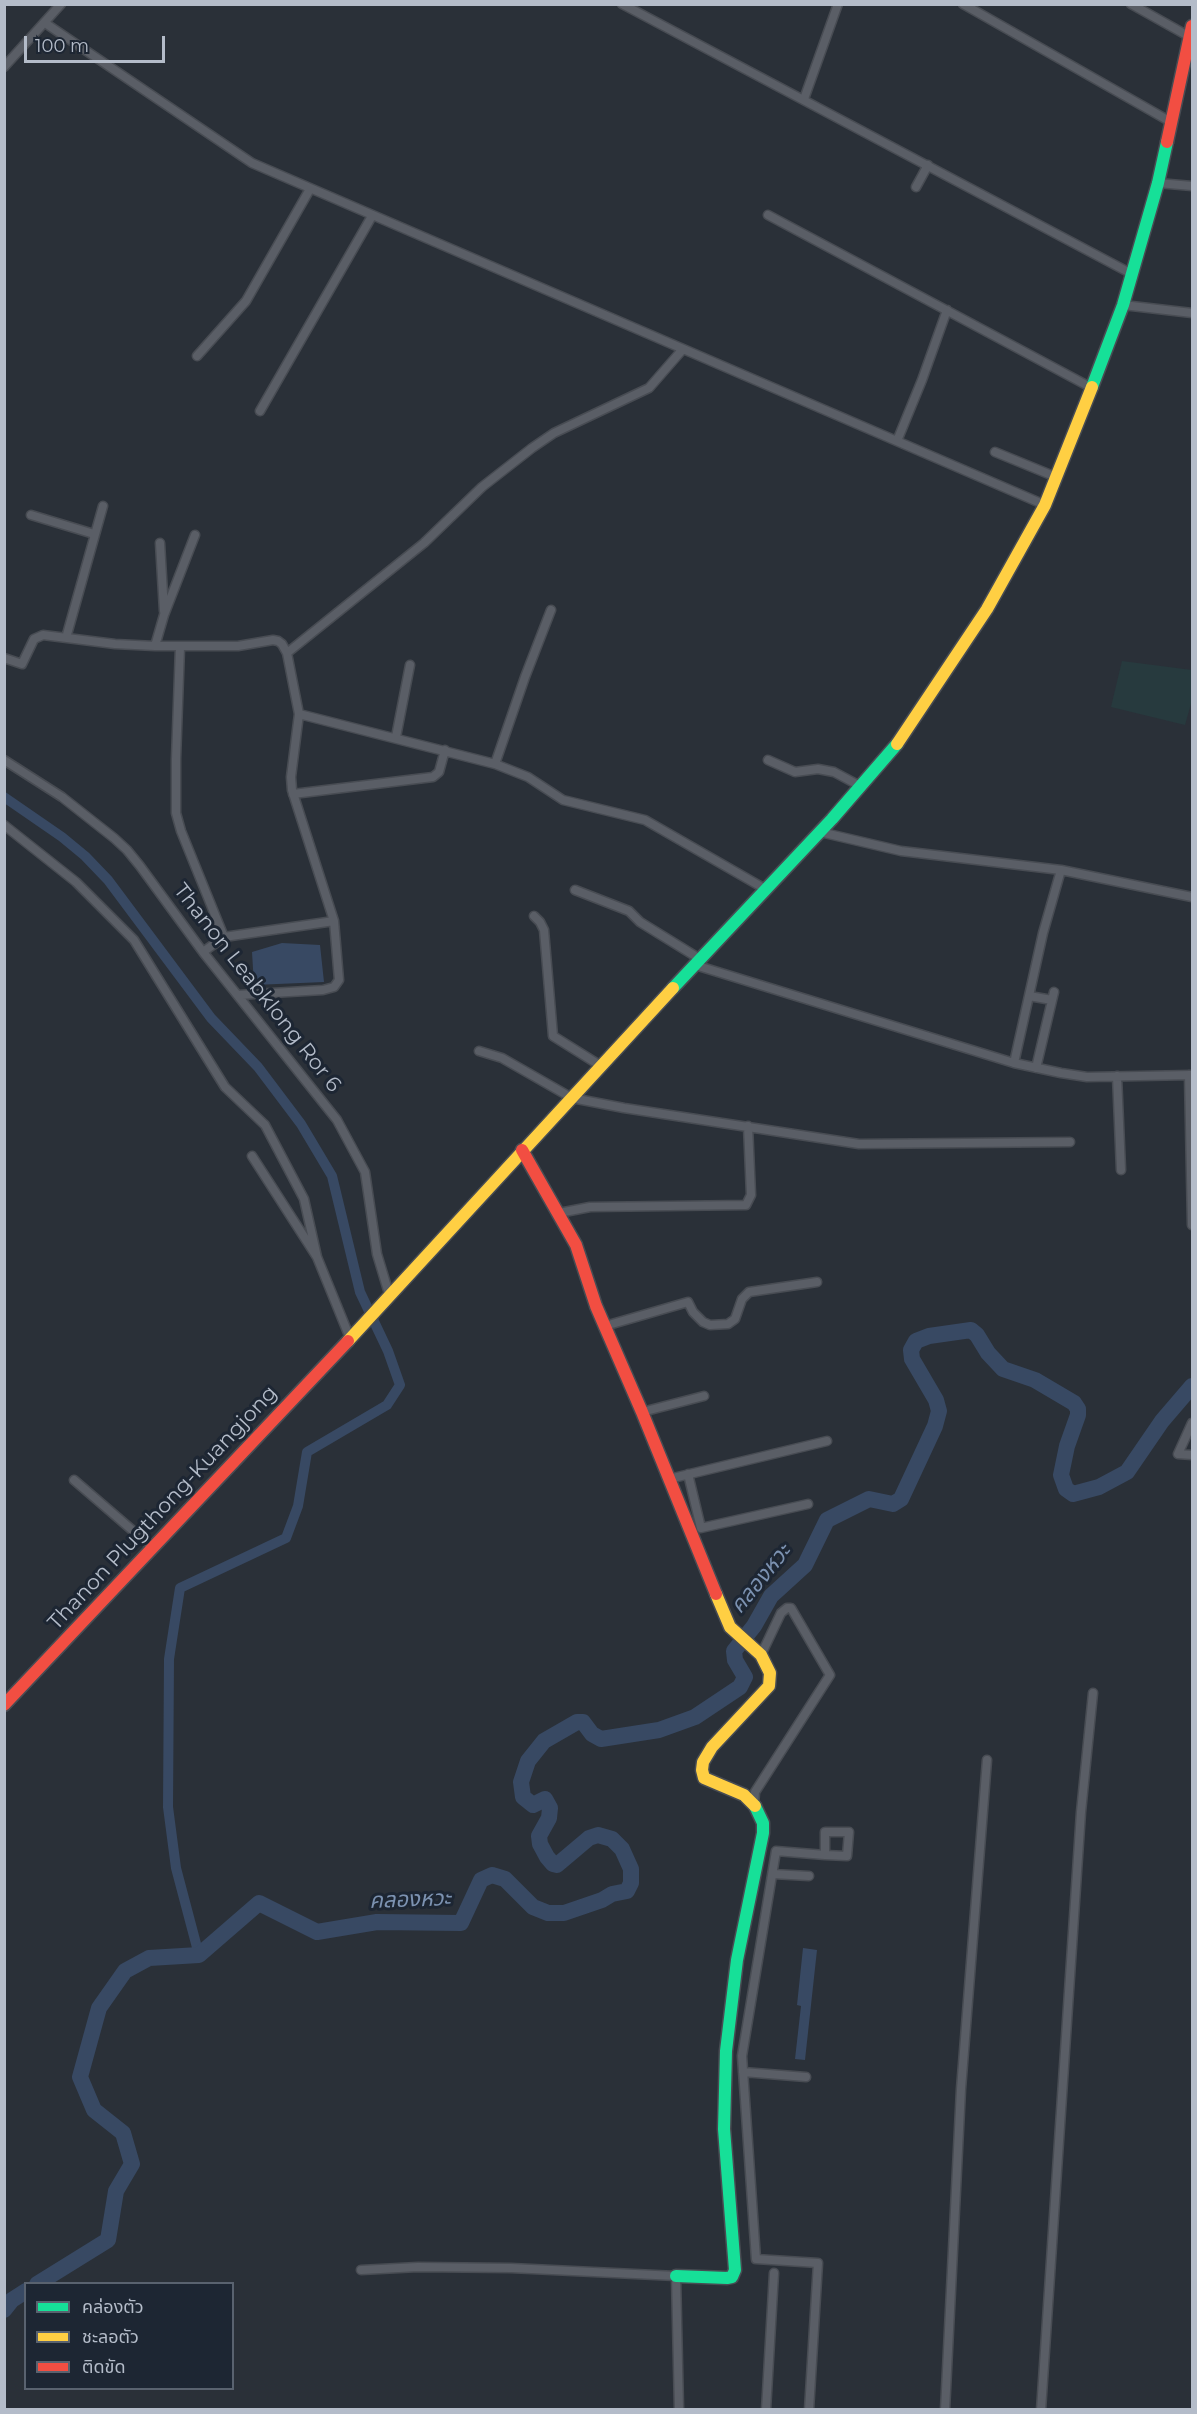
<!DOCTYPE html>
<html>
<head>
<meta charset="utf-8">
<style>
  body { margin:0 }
  #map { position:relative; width:1197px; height:2414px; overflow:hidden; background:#2a3038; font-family:Montserrat,"Noto Sans Thai",sans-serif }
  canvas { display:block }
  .frame { position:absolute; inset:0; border:6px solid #b4bcc9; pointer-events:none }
  .legend { position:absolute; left:24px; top:2282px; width:210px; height:108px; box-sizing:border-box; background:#1d2633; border:2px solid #59626f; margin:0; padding:8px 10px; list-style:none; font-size:18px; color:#b4bcc9 }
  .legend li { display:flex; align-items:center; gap:12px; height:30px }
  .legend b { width:30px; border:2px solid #59626f }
  .scale { position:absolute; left:24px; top:36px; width:141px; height:27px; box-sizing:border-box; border:3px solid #b4bcc9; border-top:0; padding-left:8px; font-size:18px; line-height:21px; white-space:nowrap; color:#b4bcc9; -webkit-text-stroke:4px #1d2633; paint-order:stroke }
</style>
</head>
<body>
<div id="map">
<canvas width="1197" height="2414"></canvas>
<div class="frame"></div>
<ul class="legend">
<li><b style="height:8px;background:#16e098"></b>คล่องตัว</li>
<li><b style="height:8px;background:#ffcf43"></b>ชะลอตัว</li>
<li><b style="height:8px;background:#f24e42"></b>ติดขัด</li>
</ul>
<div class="scale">100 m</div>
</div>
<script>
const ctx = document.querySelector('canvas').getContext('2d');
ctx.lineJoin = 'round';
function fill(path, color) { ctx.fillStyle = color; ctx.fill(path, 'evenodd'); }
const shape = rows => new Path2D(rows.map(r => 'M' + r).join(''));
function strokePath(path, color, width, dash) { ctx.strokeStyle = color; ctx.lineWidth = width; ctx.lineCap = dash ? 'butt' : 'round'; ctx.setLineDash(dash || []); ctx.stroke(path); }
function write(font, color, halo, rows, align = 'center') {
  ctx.font = font + ' Montserrat,"Noto Sans Thai",sans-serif'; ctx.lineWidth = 6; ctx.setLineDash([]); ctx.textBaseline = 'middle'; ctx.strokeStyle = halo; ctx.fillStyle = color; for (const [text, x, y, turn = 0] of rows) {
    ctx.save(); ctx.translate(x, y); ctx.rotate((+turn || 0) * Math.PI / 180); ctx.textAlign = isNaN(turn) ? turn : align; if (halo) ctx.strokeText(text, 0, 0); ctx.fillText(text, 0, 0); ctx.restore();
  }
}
fill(shape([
  [1122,661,1192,670,1192,700,1185,725,1111,707]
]), '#273a3e');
fill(shape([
  [282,943,320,945,324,982,254,985,252,952],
  [803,1948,817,1950,805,2060,795,2059,801,2006,797,2005]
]), '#384963');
strokePath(shape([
  [4,797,62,837,85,856,108,880,211,1018,258,1067,301,1124,332,1176,360,1292,388,1351,400,1385,387,1405,307,1452,298,1506,286,1538,180,1588,169,1659,168,1807,176,1868,199,1955]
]), '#384963', 10);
strokePath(shape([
  [37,2284,108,2240,116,2191,132,2164,123,2133,94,2110,80,2077,99,2008,125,1971,149,1958,199,1955,259,1903,317,1932,377,1922,461,1923,481,1880,492,1875,505,1879,533,1907,548,1913,564,1913,602,1900,612,1894,627,1891,631,1883,631,1869,622,1849,612,1839,598,1835,589,1838,557,1865,553,1864,547,1857,540,1844,539,1836,549,1818,550,1808,545,1799,533,1805,523,1797,521,1782,528,1761,544,1741,577,1722,583,1722,592,1734,601,1739,659,1730,695,1717,740,1687,745,1677,735,1660,734,1651,754,1626,771,1596,805,1565,827,1520,869,1499,893,1504,901,1499,935,1426,939,1411,936,1400,912,1359,911,1350,916,1341,929,1336,971,1330,977,1335,988,1353,1003,1369,1035,1380,1074,1403,1078,1409,1078,1415,1067,1446,1061,1475,1066,1489,1073,1494,1099,1487,1127,1472,1162,1421,1192,1386],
  [4,2310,12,2300,26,2291]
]), '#384963', 16);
const street = shape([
  [622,4,1132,274],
  [963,4,1171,122],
  [1131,4,1190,37],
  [45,23,252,163,1045,505],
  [4,67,61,4],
  [804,99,838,4],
  [1158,183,1192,186],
  [916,187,928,165],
  [768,215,1092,388],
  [1123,305,1192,313],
  [197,356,246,301,310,189],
  [260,411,372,216],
  [897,441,922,380,947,310],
  [995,452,1056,477],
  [31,515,94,534],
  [160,543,164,611],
  [66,638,103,506],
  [155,646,164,615,195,535],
  [180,647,176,759,176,813,181,831,224,937,203,952],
  [287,653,424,543,482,487,532,448,554,433,649,388,683,349],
  [4,658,22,664,34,639,43,635,115,644,155,646,238,646,273,640,278,641,282,644,287,653,299,714,291,777,292,790,334,921,339,980,334,987,323,990,238,995],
  [299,714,495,764,528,777,563,800,645,820,767,890],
  [396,737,410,665],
  [4,760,62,797,114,838,127,850,140,866,203,952,337,1120,365,1172,377,1254,390,1297],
  [768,760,795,772,818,769,834,772,862,787],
  [495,764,525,677,551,610],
  [293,794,433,777,439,772,445,750],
  [4,825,76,882,134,940,225,1087,265,1125,304,1199,317,1257],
  [820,832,901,851,1061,870,1192,897],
  [575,890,629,911,640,922,700,959],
  [534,916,540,922,544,930,553,1036,601,1066],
  [224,937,334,921],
  [695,965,1014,1063,1061,1073,1087,1077,1192,1075],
  [1029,996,1052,1000],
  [479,1051,502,1058,572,1098,624,1108,859,1144,1070,1142],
  [1014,1063,1043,933,1061,870],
  [1036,1068,1054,992],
  [1189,1075,1192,1225],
  [1117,1076,1121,1170],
  [252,1156,317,1257,350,1338],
  [559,1213,590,1207,746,1205,751,1195,748,1126],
  [605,1326,688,1302,693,1312,703,1322,710,1325,728,1324,735,1319,742,1299,749,1292,817,1282],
  [642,1412,704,1396],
  [1192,1423,1178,1454,1192,1455],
  [688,1474,701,1528,808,1504],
  [669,1479,827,1441],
  [74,1480,153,1548],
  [754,1805,755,1792,830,1675,791,1608,787,1608,781,1613,761,1655],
  [773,1874,809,1876],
  [743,2072,806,2077],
  [361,2270,418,2267,511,2268,676,2276,679,2410],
  [766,2410,774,2273],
  [809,2410,818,2263,756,2259,742,2056,776,1851,825,1855,847,1856,849,1832,825,1832,825,1855],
  [945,2410,961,2089,987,1760],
  [1041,2410,1081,1812,1093,1693]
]);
const fast = shape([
  [1092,387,1123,305,1158,183,1167,142],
  [673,988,832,819,897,744],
  [676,2276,727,2278,732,2277,735,2270,724,2129,726,2051,737,1960,763,1833,763,1823,755,1806]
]);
const slow = shape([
  [897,744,987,609,1045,505,1092,387],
  [348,1341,673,988],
  [716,1594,730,1627,761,1655,770,1673,769,1686,712,1747,703,1762,702,1770,704,1778,744,1795,755,1806]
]);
const jam = shape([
  [1167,142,1192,26],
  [522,1150,576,1245,596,1306,642,1412,716,1594],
  [4,1705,348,1341]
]);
strokePath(street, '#484c53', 11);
strokePath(fast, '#484c53', 15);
strokePath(slow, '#484c53', 15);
strokePath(jam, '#484c53', 15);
strokePath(street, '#5a5e66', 8);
strokePath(fast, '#16e098', 12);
strokePath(slow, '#ffcf43', 12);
strokePath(jam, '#f24e42', 12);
write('21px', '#b4bcc9', '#1d2633', [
  ["Thanon Leabklong Ror 6",257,988,52],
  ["Thanon Plugthong-Kuangjong",163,1508,-47]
]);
write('italic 22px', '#7c92b1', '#1d2633', [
  ["คลองหวะ",761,1579,-51],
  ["คลองหวะ",410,1900,-2]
]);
</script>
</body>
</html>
